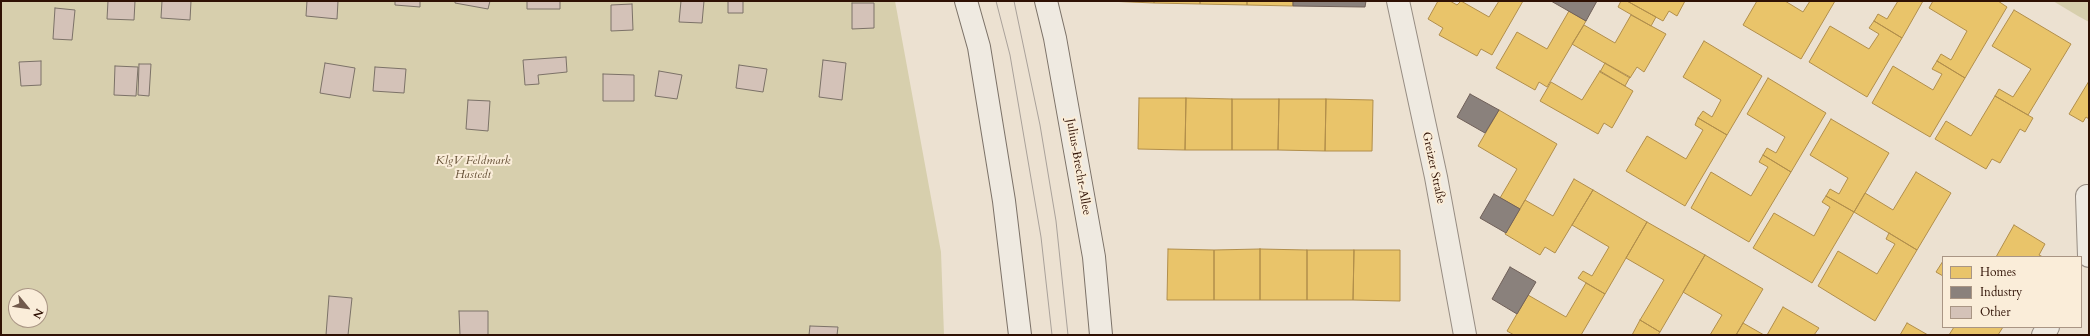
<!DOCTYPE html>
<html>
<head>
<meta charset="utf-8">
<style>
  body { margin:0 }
  #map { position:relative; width:2090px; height:336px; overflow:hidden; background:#ece1d1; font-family:Cardo,serif }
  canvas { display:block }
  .frame { position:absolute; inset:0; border:2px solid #2f1104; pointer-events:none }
  .legend { position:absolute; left:1942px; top:256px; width:140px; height:72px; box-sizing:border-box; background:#faedd9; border:1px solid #a99584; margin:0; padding:5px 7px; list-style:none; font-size:12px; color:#2f1104 }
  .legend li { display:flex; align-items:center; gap:8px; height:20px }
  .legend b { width:20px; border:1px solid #a99584 }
  .north { position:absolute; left:8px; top:288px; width:40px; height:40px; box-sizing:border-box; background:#faedd9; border:1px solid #a99584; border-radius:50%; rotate:119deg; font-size:11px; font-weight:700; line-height:16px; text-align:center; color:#2f1104 }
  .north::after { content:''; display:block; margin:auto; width:14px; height:18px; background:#715a4c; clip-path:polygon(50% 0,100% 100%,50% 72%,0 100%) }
</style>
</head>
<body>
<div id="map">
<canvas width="2090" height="336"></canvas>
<div class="frame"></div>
<ul class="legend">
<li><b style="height:11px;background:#e9c46a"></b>Homes</li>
<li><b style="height:11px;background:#8a817c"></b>Industry</li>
<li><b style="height:11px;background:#d4c2b8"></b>Other</li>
</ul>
<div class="north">N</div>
</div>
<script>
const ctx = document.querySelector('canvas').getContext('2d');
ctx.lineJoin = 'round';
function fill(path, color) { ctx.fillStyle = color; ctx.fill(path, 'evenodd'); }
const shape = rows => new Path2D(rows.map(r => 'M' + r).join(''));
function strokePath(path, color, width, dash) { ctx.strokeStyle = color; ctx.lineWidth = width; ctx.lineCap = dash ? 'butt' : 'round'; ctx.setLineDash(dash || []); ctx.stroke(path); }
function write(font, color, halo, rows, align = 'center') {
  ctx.font = font + ' Cardo,serif'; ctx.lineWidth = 4; ctx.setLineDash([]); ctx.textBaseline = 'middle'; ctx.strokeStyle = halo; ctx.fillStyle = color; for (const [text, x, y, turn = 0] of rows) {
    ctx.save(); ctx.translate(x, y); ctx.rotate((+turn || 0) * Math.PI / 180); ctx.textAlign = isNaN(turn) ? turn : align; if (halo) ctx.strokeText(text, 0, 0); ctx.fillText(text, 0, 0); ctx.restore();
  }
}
fill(shape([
  [1,1,895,1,941,252,944,335,1,335],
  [16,296,40,296,40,320,16,320],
  [2053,1,2089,1,2089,22,2078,16]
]), '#d7cfad');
const homes = shape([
  [1107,1,1154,1,1154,3,1107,1],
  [1154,1,1200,1,1200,4,1154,3,1154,1],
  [1200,1,1247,1,1247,5,1200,4,1200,1],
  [1247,1,1293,1,1293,6,1247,5,1247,1],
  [1438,1,1450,1,1457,5,1461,1,1489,17,1499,1,1523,1,1492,55,1481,49,1477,56,1439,35,1443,28,1428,19,1438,1],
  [1621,1,1627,1,1656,17,1651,26,1618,7,1621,1],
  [1627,1,1685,1,1677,16,1669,11,1663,21,1627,1],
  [1757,1,1785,1,1803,12,1810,1,1835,1,1801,59,1743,25,1757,1],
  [1898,1,1923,1,1902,38,1874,21,1878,14,1887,19,1898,1],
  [1933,1,1998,1,2007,7,1965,78,1937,61,1941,54,1951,60,1967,31,1929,8,1933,1],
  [2014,10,2071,44,2028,115,1995,96,1999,89,2013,97,2031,69,1992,46,2014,10],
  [1569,11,1586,21,1547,87,1539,82,1535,90,1496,68,1517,32,1547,49,1569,11],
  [1631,15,1666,34,1644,72,1637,67,1630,78,1572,44,1584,25,1615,43,1631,15],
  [1874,21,1902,38,1867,97,1809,62,1830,26,1869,49,1879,34,1869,28,1874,21],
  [1704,41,1762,76,1727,135,1698,118,1703,111,1712,117,1721,100,1683,77,1704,41],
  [1937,61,1965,78,1930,137,1872,103,1893,66,1933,90,1942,74,1932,69,1937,61],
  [1605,63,1630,77,1625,86,1600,72,1605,63],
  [1600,71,1633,91,1612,128,1604,123,1598,134,1540,101,1551,82,1582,100,1600,71],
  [1768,78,1826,113,1791,172,1763,155,1767,148,1776,153,1785,137,1747,114,1768,78],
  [2089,81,2089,119,2086,117,2083,122,2069,114,2089,81],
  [1995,96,2033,118,2025,132,2020,129,2000,163,1992,159,1986,169,1935,139,1946,121,1971,136,1995,96],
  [1139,98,1186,98,1185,150,1138,149,1139,98],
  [1186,98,1232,99,1232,150,1185,150,1186,98],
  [1232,99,1279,99,1278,150,1232,150,1232,99],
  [1279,99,1326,99,1325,151,1278,150,1279,99],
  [1326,99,1373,100,1372,151,1325,151,1326,99],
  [1499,110,1557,144,1520,209,1500,198,1517,169,1478,146,1499,110],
  [1698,118,1727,135,1685,206,1626,171,1647,136,1686,159,1703,130,1695,125,1698,118],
  [1831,119,1889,153,1854,212,1826,196,1830,189,1839,194,1848,178,1810,155,1831,119],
  [1763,155,1791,172,1749,242,1691,208,1711,172,1751,196,1768,167,1759,162,1763,155],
  [1916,172,1951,193,1917,250,1854,212,1865,193,1893,210,1916,172],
  [1574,179,1593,190,1555,253,1545,247,1540,255,1505,234,1525,200,1553,216,1574,179],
  [1593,190,1647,222,1605,294,1578,278,1583,271,1592,276,1609,247,1572,225,1593,190],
  [1826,196,1854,212,1812,283,1753,248,1774,213,1814,236,1830,207,1822,202,1826,196],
  [1647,222,1705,255,1660,332,1640,320,1664,280,1626,258,1647,222],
  [2014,225,2045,244,2039,255,2043,257,1996,257,2014,225],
  [1889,233,1917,250,1875,321,1818,286,1838,251,1877,274,1895,244,1886,239,1889,233],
  [1168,249,1214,250,1214,300,1167,300,1168,249],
  [1260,249,1260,300,1214,300,1214,250,1260,249],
  [1260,249,1307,250,1307,300,1260,300,1260,249],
  [1307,250,1354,250,1353,300,1307,300,1307,250],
  [1354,250,1400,250,1400,301,1353,300,1354,250],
  [1705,255,1763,289,1736,335,1710,335,1722,315,1683,292,1705,255],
  [1943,261,1943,276,1936,272,1943,261],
  [1586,283,1605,294,1581,335,1514,335,1507,331,1528,295,1566,317,1586,283],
  [1783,307,1819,328,1814,335,1767,335,1783,307],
  [1640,320,1660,332,1658,335,1632,335,1640,320],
  [1743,323,1764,335,1736,335,1743,323],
  [1907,323,1928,335,1900,335,1907,323],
  [1954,327,2003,327,1998,335,1949,335,1954,327]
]);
fill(homes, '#e9c46a');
strokePath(homes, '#b18e4b', 1);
const industry = shape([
  [1293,1,1366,1,1365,7,1293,6,1293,1],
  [1551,1,1597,1,1586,21,1551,1],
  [1470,94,1499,110,1485,133,1457,117,1470,94],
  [1494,194,1520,209,1506,233,1480,218,1494,194],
  [1510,267,1536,282,1517,314,1492,299,1510,267]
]);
fill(industry, '#8a817c');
strokePath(industry, '#6f5f58', 1);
const building = shape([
  [108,1,135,1,134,20,107,19,108,1],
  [162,1,191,1,190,20,161,18,162,1],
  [307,1,338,1,337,19,306,16,307,1],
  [395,1,420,1,420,7,395,5,395,1],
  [455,1,490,1,488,9,455,3,455,1],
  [527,1,560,1,560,9,527,9,527,1],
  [681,1,704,1,702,23,679,22,681,1],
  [728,1,743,1,743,13,728,13,728,1],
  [852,3,874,3,874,28,852,29,852,3],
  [632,4,633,30,611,31,611,5,632,4],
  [55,8,75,10,72,40,53,39,55,8],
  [566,57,567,72,538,75,539,84,525,85,523,60,566,57],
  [823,60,846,63,842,100,819,97,823,60],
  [41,61,41,85,21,86,19,62,41,61],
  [325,63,355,68,350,98,320,93,325,63],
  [139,64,151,64,149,96,138,95,139,64],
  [739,65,767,69,763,92,736,88,739,65],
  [115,66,138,67,136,96,114,95,115,66],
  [375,67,406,69,404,93,373,91,375,67],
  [659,71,682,75,677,99,655,96,659,71],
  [603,74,634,75,634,101,603,101,603,74],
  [468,100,490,101,488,131,466,129,468,100],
  [329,296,352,298,348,335,326,335,329,296],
  [459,311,488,311,488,335,460,335,459,311],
  [810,326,838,327,837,335,809,335,810,326]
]);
fill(building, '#d4c2b8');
strokePath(building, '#7c7268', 1);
const street = shape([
  [1398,1,1436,177,1465,335],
  [2087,196,2089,256],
  [2043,335,2048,327]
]);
const secondary = shape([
  [966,1,979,47,1004,201,1020,335],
  [1046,1,1055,38,1094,257,1101,335]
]);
strokePath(street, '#978d83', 24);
strokePath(secondary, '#7c7268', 24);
strokePath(street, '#efeae1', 22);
strokePath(secondary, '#efeae1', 22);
strokePath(shape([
  [996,1,1010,55,1041,237,1052,335],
  [1014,1,1040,125,1056,221,1068,335]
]), '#a9a19a', 1);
write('italic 12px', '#644f35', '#faedd9', [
  ["KlgV Feldmark",473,161],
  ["Hastedt",473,175]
]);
write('12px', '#2f1104', '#faedd9', [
  ["Julius-Brecht-Allee",1078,167,80],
  ["Greizer Straße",1433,168,78]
]);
</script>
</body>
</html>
